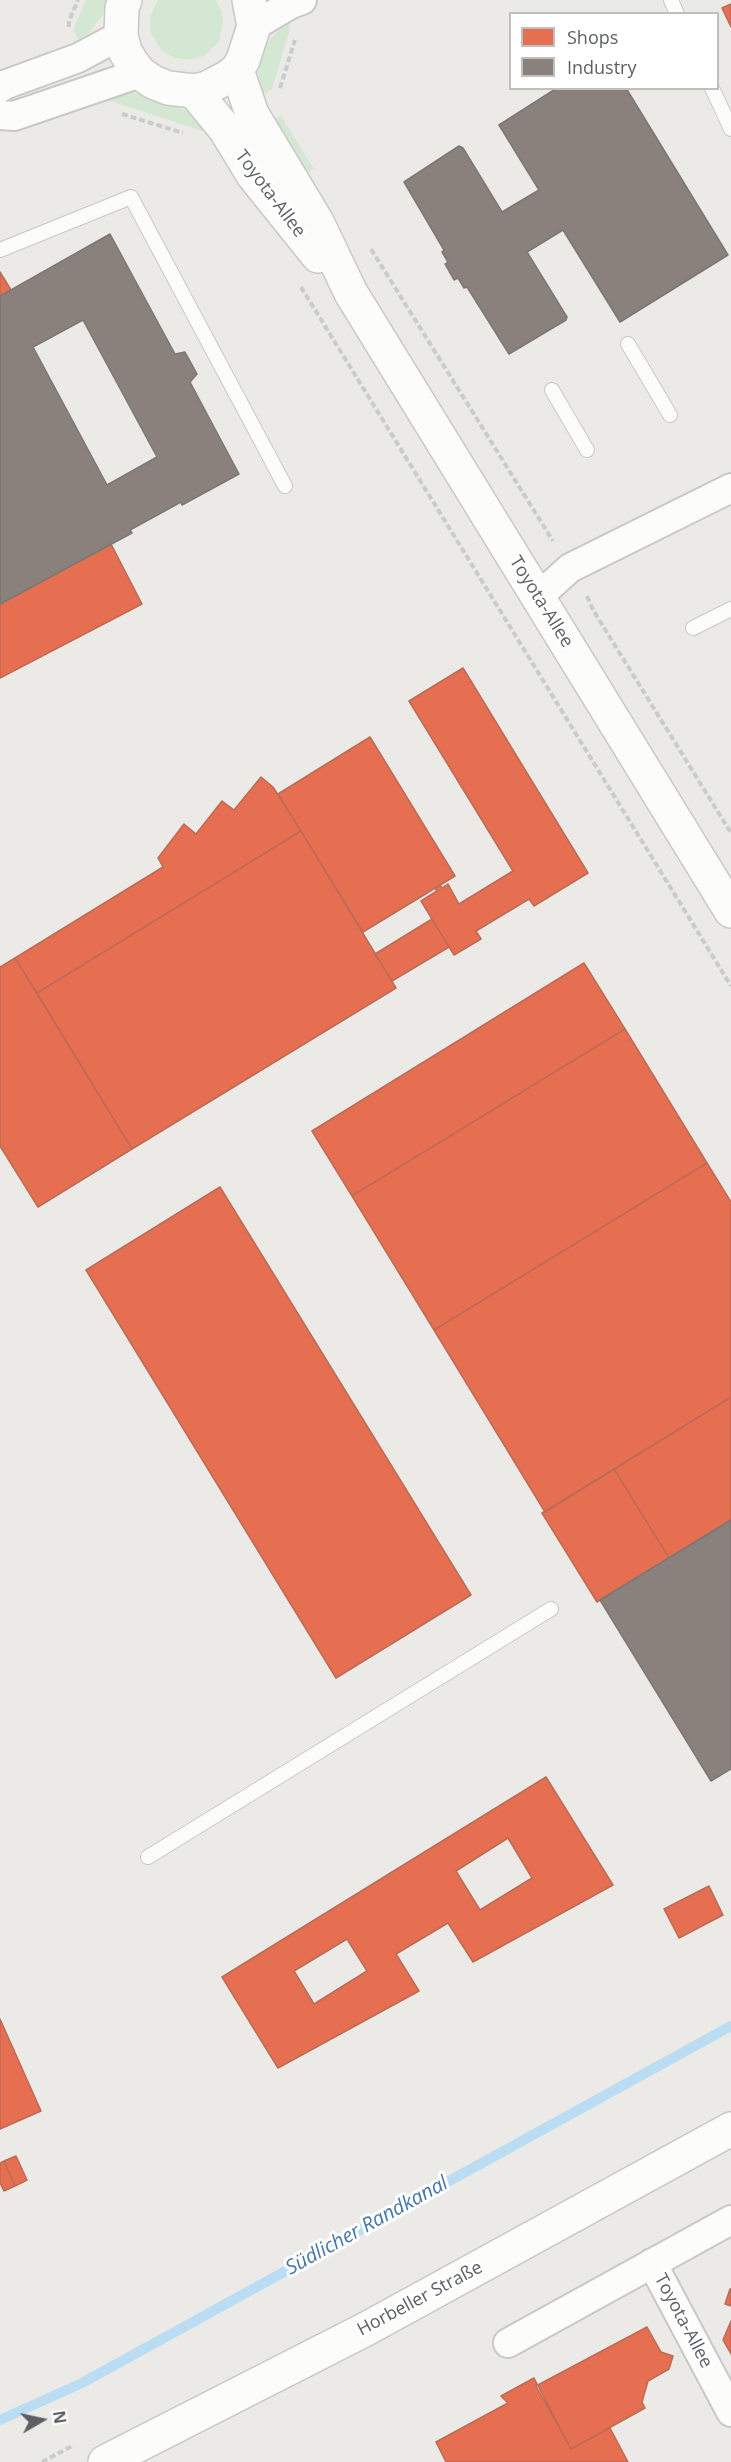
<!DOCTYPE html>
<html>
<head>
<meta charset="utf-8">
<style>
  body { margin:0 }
  #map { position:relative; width:731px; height:2462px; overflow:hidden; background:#ebeae6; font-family:"Open Sans",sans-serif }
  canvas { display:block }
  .legend { position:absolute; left:509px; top:12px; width:210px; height:78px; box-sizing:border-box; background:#fff; border:2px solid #bebfc1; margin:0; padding:8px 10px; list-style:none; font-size:18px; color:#5c5f63 }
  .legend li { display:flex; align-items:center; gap:12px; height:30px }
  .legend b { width:30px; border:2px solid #bebfc1 }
  .north { position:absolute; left:12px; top:2390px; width:60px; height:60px; -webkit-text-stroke:4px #fff; paint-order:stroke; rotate:81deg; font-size:16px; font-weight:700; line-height:24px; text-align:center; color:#5c5f63 }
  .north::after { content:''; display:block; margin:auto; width:21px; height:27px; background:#5c5f63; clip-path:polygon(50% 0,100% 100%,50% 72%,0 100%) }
</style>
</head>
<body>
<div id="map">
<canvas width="731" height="2462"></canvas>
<ul class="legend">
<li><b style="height:16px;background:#e76f51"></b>Shops</li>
<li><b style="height:16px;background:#8a817c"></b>Industry</li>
</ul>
<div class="north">N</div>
</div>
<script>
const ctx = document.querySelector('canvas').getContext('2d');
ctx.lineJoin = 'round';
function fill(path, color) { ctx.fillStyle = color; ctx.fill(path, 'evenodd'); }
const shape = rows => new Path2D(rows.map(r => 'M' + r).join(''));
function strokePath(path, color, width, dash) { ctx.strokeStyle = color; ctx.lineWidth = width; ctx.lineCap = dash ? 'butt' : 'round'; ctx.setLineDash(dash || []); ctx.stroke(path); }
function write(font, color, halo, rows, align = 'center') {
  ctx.font = font + ' "Open Sans",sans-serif'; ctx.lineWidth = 6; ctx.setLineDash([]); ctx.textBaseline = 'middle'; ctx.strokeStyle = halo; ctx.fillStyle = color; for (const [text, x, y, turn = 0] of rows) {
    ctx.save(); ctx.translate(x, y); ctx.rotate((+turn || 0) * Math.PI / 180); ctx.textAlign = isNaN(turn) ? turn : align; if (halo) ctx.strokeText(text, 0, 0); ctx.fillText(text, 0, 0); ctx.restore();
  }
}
fill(shape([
  [86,0,109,0,102,16,89,33,78,40,73,29],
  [158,0,216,0,222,12,223,21,220,39,215,46,204,56,189,60,175,58,162,51,150,32,150,17],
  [287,21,290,29,272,89,259,97,257,72,261,58,267,43],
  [122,91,141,94,192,113,209,129,202,131,105,99],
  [281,116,314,169,305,174,270,120]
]), '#d4e7d2');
const shops = shape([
  [731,4,731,27,722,8,731,4],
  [0,272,11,290,0,296,0,272],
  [111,544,142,604,0,678,0,604,111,544],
  [463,668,588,873,534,906,529,899,476,931,481,939,454,955,421,901,437,891,435,888,440,885,442,888,448,884,459,904,513,871,409,701,463,668],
  [370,737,455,876,363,932,278,794,370,737],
  [261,777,273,787,301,831,37,993,15,958,163,867,158,858,184,824,196,834,222,801,234,810,261,777],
  [301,831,396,988,132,1149,37,993,301,831],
  [432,919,449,947,392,981,375,954,432,919],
  [15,958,132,1149,38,1207,0,1146,0,967,15,958],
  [584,963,625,1029,352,1196,312,1131,584,963],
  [625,1029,707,1163,434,1330,352,1196,625,1029],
  [707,1163,731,1202,731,1397,545,1512,434,1330,707,1163],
  [220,1187,471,1595,336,1678,86,1270,220,1187],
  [731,1397,731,1520,669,1558,614,1469,731,1397],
  [614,1469,669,1558,597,1602,542,1513,614,1469],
  [546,1777,613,1885,473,1962,448,1923,396,1954,419,1991,278,2068,222,1977,546,1777],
  [508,1838,532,1878,480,1910,456,1871,508,1838],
  [347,1939,367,1971,314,2004,294,1971,347,1939],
  [709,1886,723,1915,679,1938,664,1909,709,1886],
  [0,2019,41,2111,0,2129,0,2019],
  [16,2156,27,2180,15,2186,4,2161,16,2156],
  [4,2161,15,2186,4,2191,0,2183,0,2163,4,2161],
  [730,2289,731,2289,731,2306,725,2304,730,2289],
  [731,2321,731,2354,723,2340,731,2321],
  [647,2327,661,2352,673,2356,669,2369,648,2381,642,2402,645,2408,571,2449,536,2386,647,2327],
  [534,2378,571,2449,610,2428,628,2462,446,2462,436,2442,508,2403,501,2396,534,2378]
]);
fill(shops, '#e76f51');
strokePath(shops, '#bd6a56', 1.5);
const industry = shape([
  [557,88,626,88,728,255,620,322,563,230,527,252,567,317,566,320,509,354,467,287,464,288,458,278,454,280,445,264,448,262,442,252,444,250,404,182,459,146,463,148,502,212,539,190,499,125,557,88],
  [110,234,175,354,185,352,197,374,190,382,239,474,182,505,181,502,130,530,132,533,0,604,0,296,110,234],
  [83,320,157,457,107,485,33,347,83,320],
  [731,1520,731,1769,711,1781,600,1600,731,1520]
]);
fill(industry, '#8a817c');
strokePath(industry, '#7c7774', 1.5);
strokePath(shape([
  [0,2420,82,2383,731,2026]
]), '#bbddf4', 10);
const lane = shape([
  [671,0,677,14],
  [712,88,731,129],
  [0,250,131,197,285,486],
  [628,344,670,415],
  [552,390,587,450],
  [693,628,731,609],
  [148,1857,551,1609]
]);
const street = shape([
  [254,26,291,4,302,0],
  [0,88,4,85,78,58,121,35],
  [0,115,14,116,140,73],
  [538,597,570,568,731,488],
  [652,2263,731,2412],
  [508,2343,731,2220]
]);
const secondary = shape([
  [125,0,122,8,121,35,125,51,132,63,140,73,153,82,168,88,194,91,207,88,228,77,237,70,243,60,254,26,249,0],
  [237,70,252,114,317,222,351,293,731,911],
  [194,91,225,129,253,175,318,256],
  [105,2462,366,2329,731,2129]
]);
strokePath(lane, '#c8c8c8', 16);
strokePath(street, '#c8c8c8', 32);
strokePath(secondary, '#c8c8c7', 36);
strokePath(shape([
  [69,27,69,21,78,0],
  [280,88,295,40],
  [122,114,183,133],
  [371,249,553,541],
  [301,287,731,986],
  [587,596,593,610,731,833],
  [42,2462,74,2445]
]), '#c8ccca', 4, [6, 3]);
strokePath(lane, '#fcfcfb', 14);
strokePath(street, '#fcfcfb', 28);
strokePath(secondary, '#fcfcfb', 33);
write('18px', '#5c5f63', '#fff', [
  ["Toyota-Allee",270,194,53],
  ["Toyota-Allee",541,602,58],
  ["Horbeller Straße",420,2299,-28],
  ["Toyota-Allee",683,2321,62]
]);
write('italic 20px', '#4478ac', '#fff', [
  ["Südlicher Randkanal",367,2226,-29]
]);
</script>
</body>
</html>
